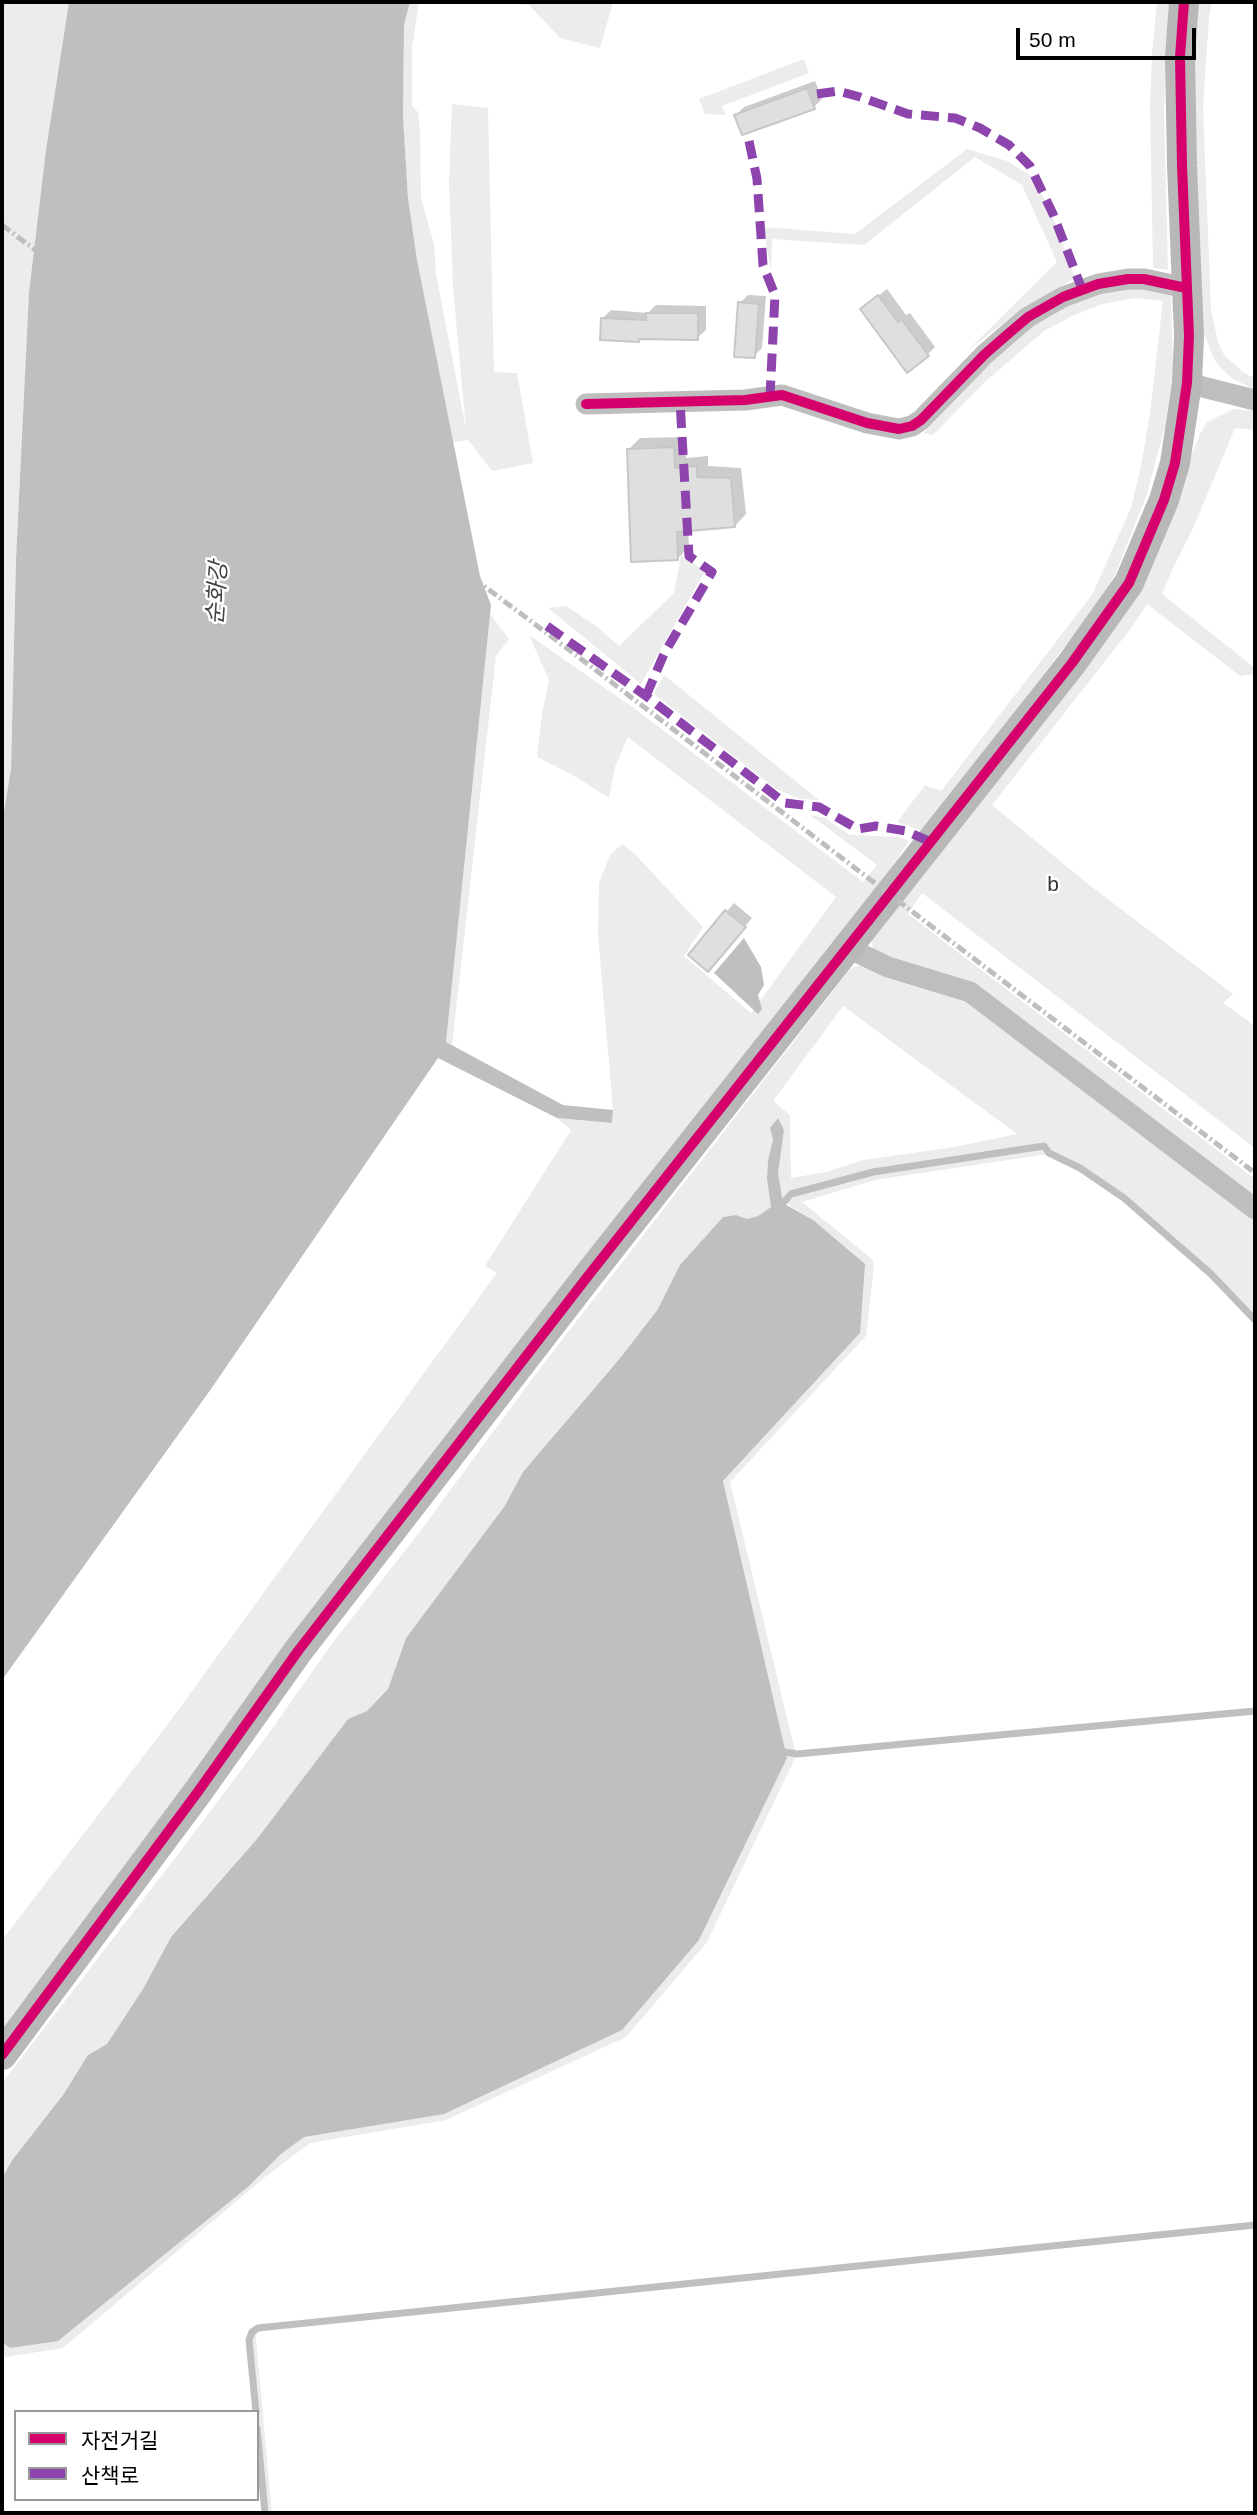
<!DOCTYPE html>
<html>
<head>
<meta charset="utf-8">
<style>
  body { margin:0 }
  #map { position:relative; width:1257px; height:2515px; overflow:hidden; background:#fff; font-family:Helvetica,"Noto Sans KR",sans-serif }
  canvas { display:block }
  .frame { position:absolute; inset:0; border:4px solid #000; pointer-events:none }
  .legend { position:absolute; left:14px; top:2410px; width:245px; height:91px; box-sizing:border-box; background:#fff; border:2px solid #999; margin:0; padding:9px 12px; list-style:none; font-size:21px; color:#000 }
  .legend li { display:flex; align-items:center; gap:14px; height:35px }
  .legend b { width:35px; border:2px solid #999 }
  .scale { position:absolute; left:1016px; top:28px; width:180px; height:32px; box-sizing:border-box; border:4px solid #000; border-top:0; padding-left:9px; font-size:21px; line-height:24px; white-space:nowrap; color:#000; -webkit-text-stroke:5px #fff; paint-order:stroke }
</style>
</head>
<body>
<div id="map">
<canvas width="1257" height="2515"></canvas>
<div class="frame"></div>
<ul class="legend">
<li><b style="height:9px;background:#d6006c"></b>자전거길</li>
<li><b style="height:9px;background:#8e44ad"></b>산책로</li>
</ul>
<div class="scale">50 m</div>
</div>
<script>
const ctx = document.querySelector('canvas').getContext('2d');
ctx.lineJoin = 'round';
function fill(path, color) { ctx.fillStyle = color; ctx.fill(path, 'evenodd'); }
const shape = rows => new Path2D(rows.map(r => 'M' + r).join(''));
function strokePath(path, color, width, dash) { ctx.strokeStyle = color; ctx.lineWidth = width; ctx.lineCap = dash ? 'butt' : 'round'; ctx.setLineDash(dash || []); ctx.stroke(path); }
function write(font, color, halo, rows, align = 'center') {
  ctx.font = font + ' Helvetica,"Noto Sans KR",sans-serif'; ctx.lineWidth = 5; ctx.setLineDash([]); ctx.textBaseline = 'middle'; ctx.strokeStyle = halo; ctx.fillStyle = color; for (const [text, x, y, turn = 0] of rows) {
    ctx.save(); ctx.translate(x, y); ctx.rotate((+turn || 0) * Math.PI / 180); ctx.textAlign = isNaN(turn) ? turn : align; if (halo) ctx.strokeText(text, 0, 0); ctx.fillText(text, 0, 0); ctx.restore();
  }
}
fill(shape([
  [2,2,69,2,46,150,29,292,16,559,11,769,2,824],
  [410,2,419,2,412,48,412,106,418,112,420,131,421,198,434,244,436,274,466,429,453,287,449,182,452,104,488,108,494,372,517,373,533,463,492,471,468,440,453,442,417,260,408,198,403,117,404,25],
  [487,2,613,2,600,48,560,38,529,5],
  [1157,2,1169,2,1164,107,1168,270,1153,268,1150,106,1152,54],
  [1196,2,1212,2,1209,18,1203,107,1211,310,1218,342,1224,355,1244,373,1255,378,1255,390,1233,379,1222,369,1214,359,1203,331,1191,162],
  [804,59,809,73,722,106,726,115,705,114,699,99],
  [967,149,1007,161,1033,177,1052,215,1075,278,1025,307,967,351,1057,262,1022,185,975,157,864,245,772,239,771,271,763,227,855,234],
  [1131,288,1171,292,1173,371,1165,426,1147,494,1115,575,1096,606,922,831,897,822,925,785,941,791,1092,595,1131,508,1141,466,1150,413,1163,301,1137,298,1102,304,1074,315,1044,331,985,382,933,435,924,433,1003,348,1053,310,1098,294],
  [1233,409,1255,411,1255,430,1235,428,1194,526,1173,568,1162,594,1255,668,1255,674,1240,676,1147,604,1132,627,992,805,1088,884,1233,994,1223,1003,1255,1026,1255,1148,922,893,908,914,1255,1179,1255,1206,970,988,873,951,872,941,1152,555,1199,436,1207,422],
  [681,555,705,571,641,684,548,608,566,606,596,626,619,646,674,593],
  [490,614,509,639,496,656,452,1045,446,1042],
  [529,635,635,709,863,882,877,865,810,815,825,818,850,835,899,837,909,841,884,879,2,2039,2,1940,165,1728,497,1273,485,1266,571,1130,557,1118,612,1123,613,1110,598,935,599,883,610,855,622,844,633,852,703,927,684,956,751,1013,836,897,628,737,615,767,609,798,573,775,537,757,542,714,549,680],
  [664,675,782,770,819,800,800,799,776,789,654,694],
  [860,965,967,998,1255,1214,1255,1317,1176,1238,1125,1197,1081,1166,1050,1152,1045,1144,873,1170,790,1192,782,1200,778,1173,784,1130,777,1119,768,1160,767,1179,771,1207,758,1216,746,1219,736,1215,723,1217,680,1265,658,1309,621,1357,523,1472,504,1507,406,1638,388,1689,367,1711,348,1719,257,1839,171,1937,143,1989,107,2044,88,2055,63,2095,13,2159,2,2178,2,2083,185,1845,272,1729,331,1645,418,1534,541,1367,850,969],
  [843,1006,1017,1134,954,1147,863,1160,826,1172,791,1178,790,1115,773,1101],
  [1043,1147,1048,1154,875,1180,802,1202,872,1259,874,1265,866,1336,730,1482,795,1751,785,1750,723,1481,860,1333,813,1220,786,1203,792,1196,874,1174],
  [786,1754,796,1756,707,1942,626,2037,446,2120,310,2143,265,2177,63,2348,6,2357,2,2354,2,2342,10,2348,58,2340,249,2186,281,2154,304,2137,324,2132,699,1940,787,1758],
  [257,2330,256,2339,272,2513,268,2513,266,2502,251,2345,252,2337]
]), '#ececec');
fill(shape([
  [69,2,410,2,404,25,403,117,408,198,417,260,480,576,491,605,446,1042,563,1105,613,1110,612,1123,557,1118,438,1058,211,1389,2,1680,2,824,11,769,16,559,29,292,46,150],
  [744,938,761,967,764,985,758,995,762,1009,758,1014,714,973],
  [778,1118,784,1130,778,1173,783,1203,813,1220,865,1264,860,1333,723,1481,787,1758,699,1940,622,2030,444,2114,304,2137,281,2154,249,2186,58,2341,10,2348,2,2342,2,2178,13,2159,63,2095,88,2055,107,2044,143,1989,171,1937,257,1839,348,1719,367,1711,388,1689,406,1638,504,1507,523,1472,621,1357,658,1309,680,1265,723,1217,736,1215,747,1219,758,1216,771,1207,767,1179,768,1160,773,1139,770,1128]
]), '#bfbfbf');
fill(shape([
  [815,81,822,99,814,107,736,115,744,107],
  [887,289,906,315,910,313,935,347,927,355,862,309],
  [748,295,766,296,762,348,754,356,740,303],
  [656,305,706,306,706,330,697,338,641,338,639,340,603,318,611,310,648,313],
  [685,437,686,458,708,456,708,466,741,468,746,514,735,526,688,530,689,547,678,558,629,449,640,438],
  [734,903,752,918,716,962,690,955]
]), '#0003');
strokePath(shape([
  [783,1203,791,1194,873,1172,1044,1146,1049,1153,1080,1168,1124,1198,1211,1274,1255,1320],
  [779,1751,797,1754,1255,1711],
  [256,2412,249,2340,252,2332,258,2328,1255,2225],
  [257,2428,265,2513]
]), '#bfbfbf', 7);
const building = shape([
  [807,88,815,109,742,135,734,115,807,88],
  [878,295,898,322,901,319,929,356,907,373,860,309,878,295],
  [738,302,759,304,755,358,734,357,738,302],
  [646,313,698,313,698,340,639,339,639,342,600,340,601,318,646,320,646,313],
  [674,447,675,468,697,466,697,477,731,478,735,527,677,532,678,560,631,562,627,449,674,447],
  [725,910,746,927,708,972,688,955,725,910]
]);
fill(building, '#dfdfdf');
strokePath(building, '#c7c7c7', 2);
strokePath(shape([
  [1187,383,1255,400],
  [586,404,745,400,782,395,867,423,899,429,912,426,921,420,985,354,1008,334,1028,317,1063,297,1098,284,1128,279,1144,279,1186,288],
  [848,948,888,967,970,992,1255,1209]
]), '#bebebe', 21);
strokePath(shape([
  [2,2055,197,1793,298,1651,588,1276,1072,663,1129,583,1164,500,1175,463,1187,383,1189,336,1182,166,1180,57,1184,2]
]), '#b8b8b8', 30);
strokePath(shape([
  [2,225,564,646,1255,1173]
]), '#bebebe', 5, [10, 3.5, 2, 3.5]);
strokePath(shape([
  [817,94,838,91,860,97,908,114,955,118,980,128,1009,145,1030,166,1053,214,1082,289],
  [749,141,757,179,763,265,775,295,770,396],
  [547,626,646,696,785,803,819,807,858,829,876,826,906,831,931,842],
  [646,696,664,654,712,572,689,556,680,401]
]), '#8e44ad', 9, [18, 9]);
strokePath(shape([
  [586,404,745,400,782,395,867,423,899,429,912,426,921,420,985,354,1008,334,1028,317,1063,297,1098,284,1128,279,1144,279,1186,288],
  [2,2055,197,1793,298,1651,588,1276,1072,663,1129,583,1164,500,1175,463,1187,383,1189,336,1182,166,1180,57,1184,2]
]), '#d6006c', 10);
write('21px', '#333', '#fff', [
  ["b",1053,885]
]);
write('italic 23px', '#444', '#fff', [
  ["순화강",218,593,-86]
]);
</script>
</body>
</html>
